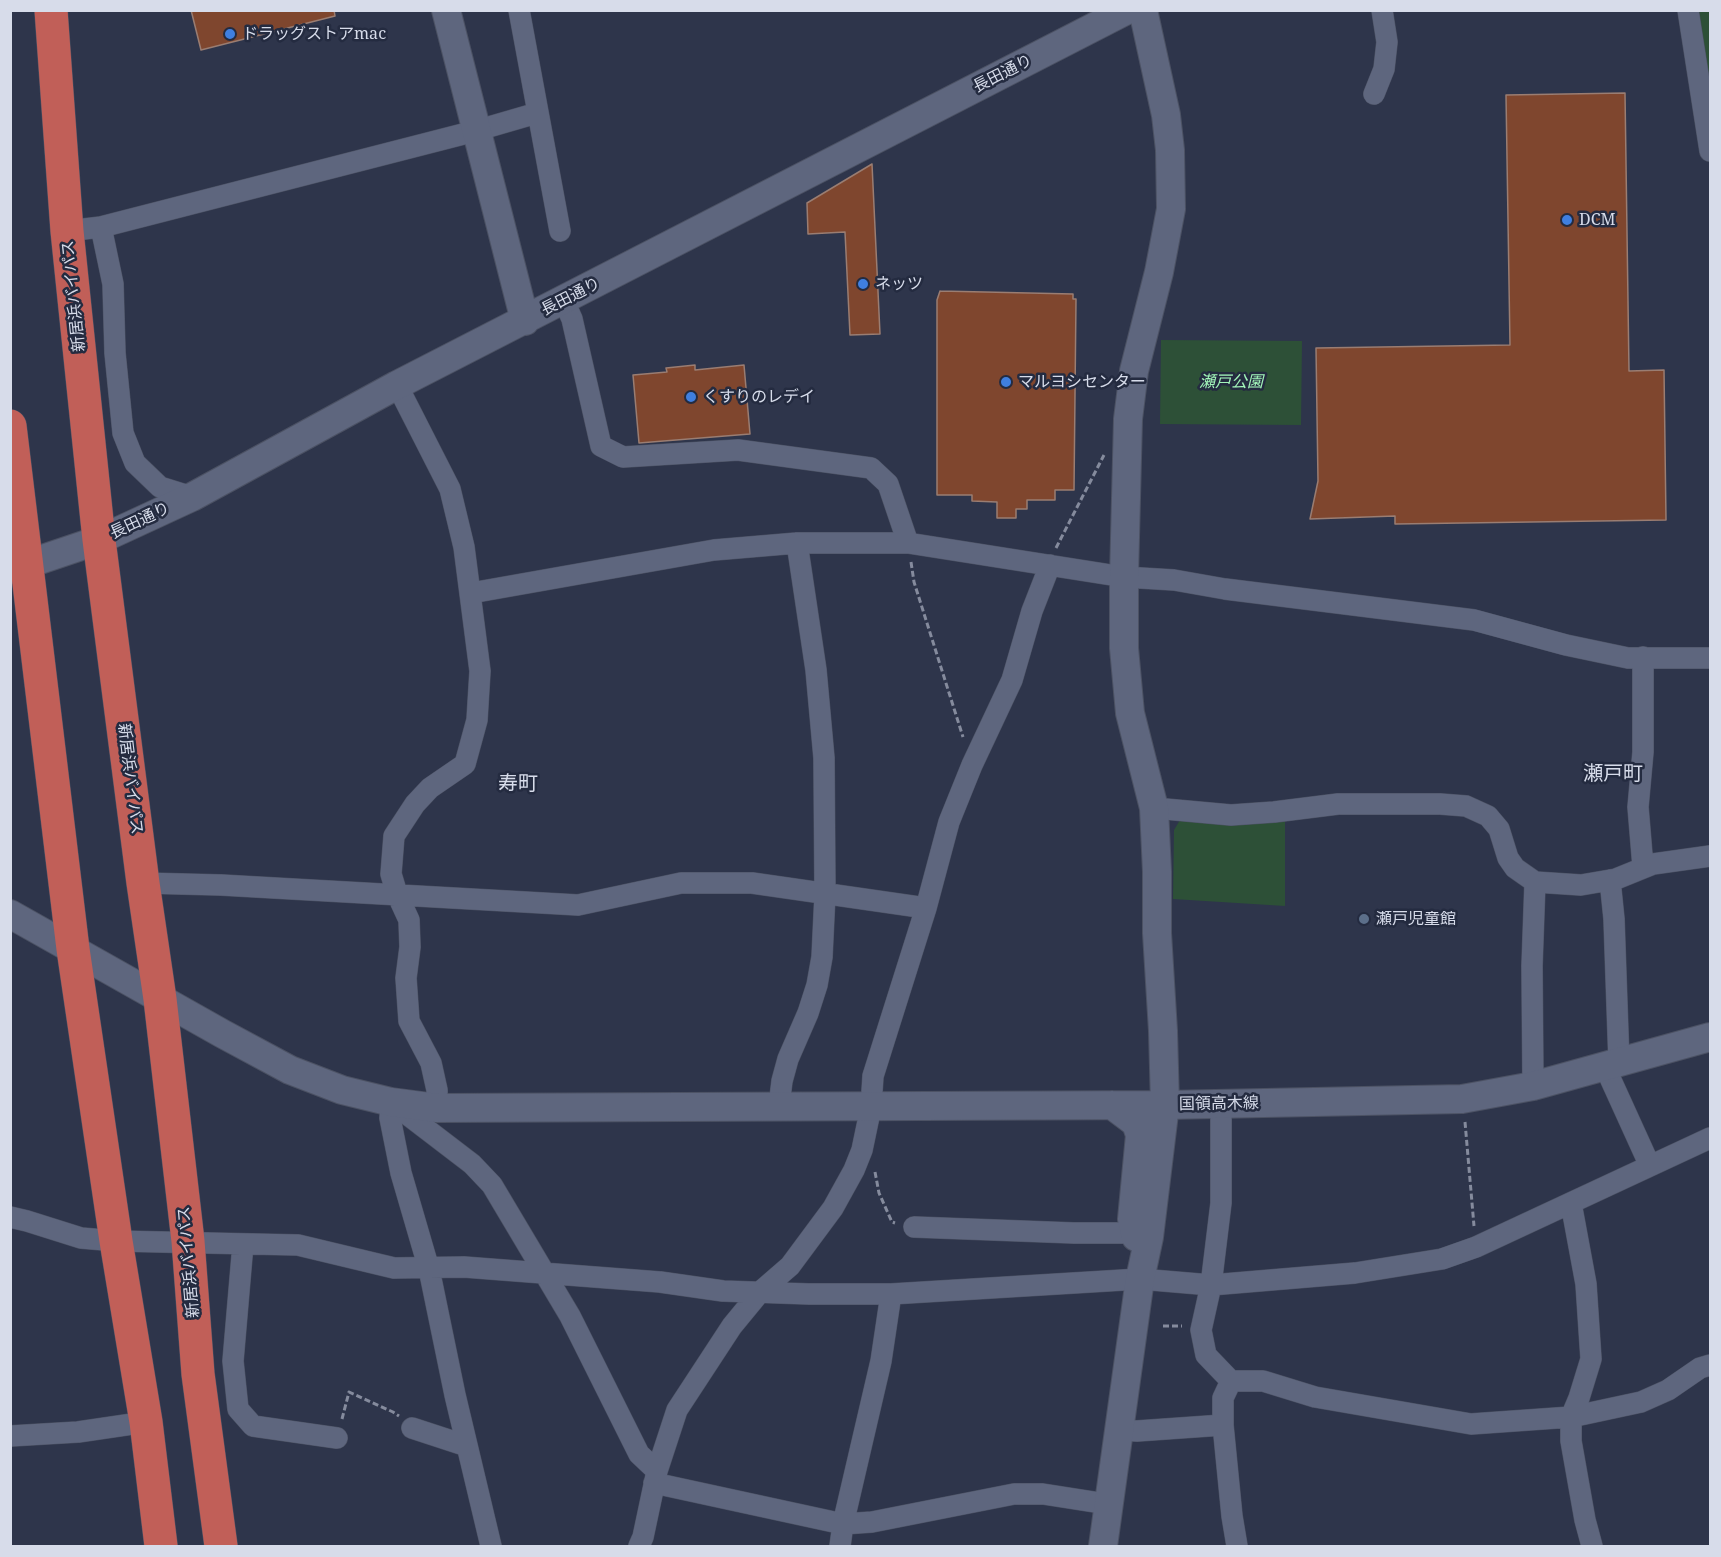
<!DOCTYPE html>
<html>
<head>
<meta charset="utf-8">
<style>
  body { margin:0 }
  #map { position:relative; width:1721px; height:1557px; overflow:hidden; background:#2e354b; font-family:"Noto Serif",serif }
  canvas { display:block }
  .frame { position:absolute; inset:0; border:12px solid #d7dcea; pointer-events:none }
</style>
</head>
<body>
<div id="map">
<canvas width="1721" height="1557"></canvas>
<div class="frame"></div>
</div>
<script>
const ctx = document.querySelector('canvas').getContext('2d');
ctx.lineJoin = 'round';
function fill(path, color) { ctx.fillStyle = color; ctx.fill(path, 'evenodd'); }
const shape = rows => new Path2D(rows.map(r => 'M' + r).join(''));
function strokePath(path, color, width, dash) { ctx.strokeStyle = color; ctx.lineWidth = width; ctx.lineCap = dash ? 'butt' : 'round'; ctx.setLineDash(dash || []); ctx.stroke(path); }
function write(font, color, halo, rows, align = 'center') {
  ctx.font = font + ' "Noto Serif","Noto Sans JP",serif'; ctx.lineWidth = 5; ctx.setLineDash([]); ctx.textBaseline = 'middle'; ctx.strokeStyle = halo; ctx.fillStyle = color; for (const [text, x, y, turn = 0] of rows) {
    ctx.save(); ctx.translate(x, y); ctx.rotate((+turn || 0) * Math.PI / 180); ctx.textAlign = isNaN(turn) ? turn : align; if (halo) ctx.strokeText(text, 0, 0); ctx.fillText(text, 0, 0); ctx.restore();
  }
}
fill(shape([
  [1699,11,1710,11,1710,92],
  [1161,340,1302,341,1301,425,1160,424],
  [1180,820,1285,820,1285,906,1173,899,1174,830]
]), '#2d5037');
const building = shape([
  [191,10,334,10,335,16,201,50,191,10],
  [1625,93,1629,371,1664,370,1666,520,1395,524,1395,516,1310,519,1318,481,1316,348,1510,345,1506,95,1625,93],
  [872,164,880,334,850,335,845,232,808,234,807,203,872,164],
  [940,291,1073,294,1073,299,1076,299,1074,490,1055,490,1055,500,1027,500,1027,509,1016,509,1016,518,997,518,997,502,972,501,972,495,937,495,937,300,940,291],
  [695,365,695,370,744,365,750,434,639,443,633,375,667,372,666,368,695,365]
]);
fill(building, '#7f462e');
strokePath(building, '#9a7d72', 1.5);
const street = shape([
  [519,10,560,231],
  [1688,10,1710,151],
  [1374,94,1384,69,1387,42,1382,10],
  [101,227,113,284,115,353,123,433,135,463,160,487,192,497],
  [67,231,101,227,475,131,537,113],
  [564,301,572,319,601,446,623,457,738,450,871,468,888,484,908,543],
  [397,385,450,489,464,547,480,671,477,720,465,764,430,788,415,804,394,836,391,874,397,894,409,920,410,947,406,978,409,1021,431,1063,437,1090,437,1108],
  [471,593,714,550,797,543,908,543,1124,577,1174,580,1225,589,1474,620,1566,645,1628,658,1710,658],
  [1154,808,1231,815,1274,812,1338,804,1440,804,1466,806,1488,816,1499,829,1508,858,1515,868,1535,882,1581,885,1616,879,1653,864,1710,856],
  [1643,867,1638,807,1643,752,1643,657],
  [1610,880,1614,919,1619,1063],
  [143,883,221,885,578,905,681,883,752,883,926,908],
  [1605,1067,1650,1166],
  [1533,1086,1532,966,1535,882],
  [391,1102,472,1164,492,1185,570,1316,639,1454,657,1471],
  [391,1102,390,1118,401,1173,429,1269,455,1395,491,1546],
  [1221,1104,1221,1203,1211,1285,1201,1330,1206,1355,1231,1381,1223,1398,1223,1425,1232,1516,1237,1546],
  [779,1106,782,1081,788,1059,808,1013,817,985,822,957,825,894,824,758,816,670,797,543],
  [1571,1203,1586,1284,1591,1359,1579,1398,1571,1417,1571,1441,1585,1520,1592,1546],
  [10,1217,27,1221,81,1238,116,1241,298,1245,394,1268,464,1267,660,1282,723,1291,809,1294,891,1294,1140,1279,1211,1285,1355,1273,1442,1259,1476,1247,1710,1138],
  [914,1227,1074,1233,1134,1233],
  [243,1244,233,1361,238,1409,253,1426,337,1438],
  [1231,1381,1263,1381,1315,1397,1471,1424,1571,1417,1641,1402,1668,1390,1700,1368,1710,1365],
  [412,1428,467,1446],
  [1118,1430,1137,1431,1223,1425],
  [10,1436,78,1432,146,1422],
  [654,1483,843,1524,872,1522,1014,1494,1043,1494,1107,1504],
  [639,1546,643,1537,657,1471,677,1410,732,1326,760,1292,790,1266,833,1208,854,1170,862,1150,871,1107,873,1076,926,908,949,822,972,765,1012,680,1032,611,1050,565],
  [840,1546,843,1524,881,1361,891,1294]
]);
const secondary = shape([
  [446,10,525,321],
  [10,570,99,540,192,497,397,385,1127,10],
  [10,914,223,1034,290,1070,342,1090,391,1102,437,1108,1165,1105,1462,1099,1533,1086,1710,1037],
  [1112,1105,1136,1123,1140,1135,1132,1219,1136,1237],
  [1103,1546,1140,1279,1149,1237,1165,1105,1163,1031,1157,933,1157,872,1154,808,1130,713,1124,648,1124,577,1128,419,1134,371,1159,272,1171,209,1170,150,1166,115,1143,10]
]);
const highway = shape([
  [51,10,67,231,99,540,143,883,160,999,188,1241,198,1374,221,1546],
  [10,426,73,949,116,1241,146,1422,161,1546]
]);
strokePath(street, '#4c5264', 22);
strokePath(secondary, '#4c5264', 30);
strokePath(highway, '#4c5264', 34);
strokePath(shape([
  [1056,548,1104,455],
  [911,562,914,582,963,737],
  [1465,1122,1474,1226],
  [875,1172,879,1193,892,1222,895,1223],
  [1163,1326,1182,1326],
  [342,1419,349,1392,393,1412,399,1416]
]), '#858b9d', 3, [6, 3]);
strokePath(street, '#5e667e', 21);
strokePath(secondary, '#5e667e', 28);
strokePath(highway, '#c15f58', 33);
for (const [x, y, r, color] of [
  [230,34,6,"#3f7fe0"],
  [1567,220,6,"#3f7fe0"],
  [863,284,6,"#3f7fe0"],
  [1006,382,6,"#3f7fe0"],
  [691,397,6,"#3f7fe0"],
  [1364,919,6,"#5c6f8a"]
]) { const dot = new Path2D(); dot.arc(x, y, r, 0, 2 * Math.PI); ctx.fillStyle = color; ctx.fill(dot); strokePath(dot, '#242b40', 2); }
write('16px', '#d7dcea', '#242b40', [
  ["ドラッグストアmac",242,34],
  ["DCM",1579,220],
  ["ネッツ",875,284],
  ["マルヨシセンター",1018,382],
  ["くすりのレデイ",703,397],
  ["瀬戸児童館",1376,919]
], 'left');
write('16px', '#d7dcea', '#242b40', [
  ["長田通り",1003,74,-27],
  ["新居浜バイパス",74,296,-96],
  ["長田通り",571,297,-27],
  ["長田通り",140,521,-25],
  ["新居浜バイパス",130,779,83],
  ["国領高木線",1219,1104,-1],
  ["新居浜バイパス",189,1262,-95]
]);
write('italic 16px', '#a2f5b9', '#242b40', [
  ["瀬戸公園",1231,382]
]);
write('20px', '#d7dcea', '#242b40', [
  ["瀬戸町",1613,774],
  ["寿町",518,784]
]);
</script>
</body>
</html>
